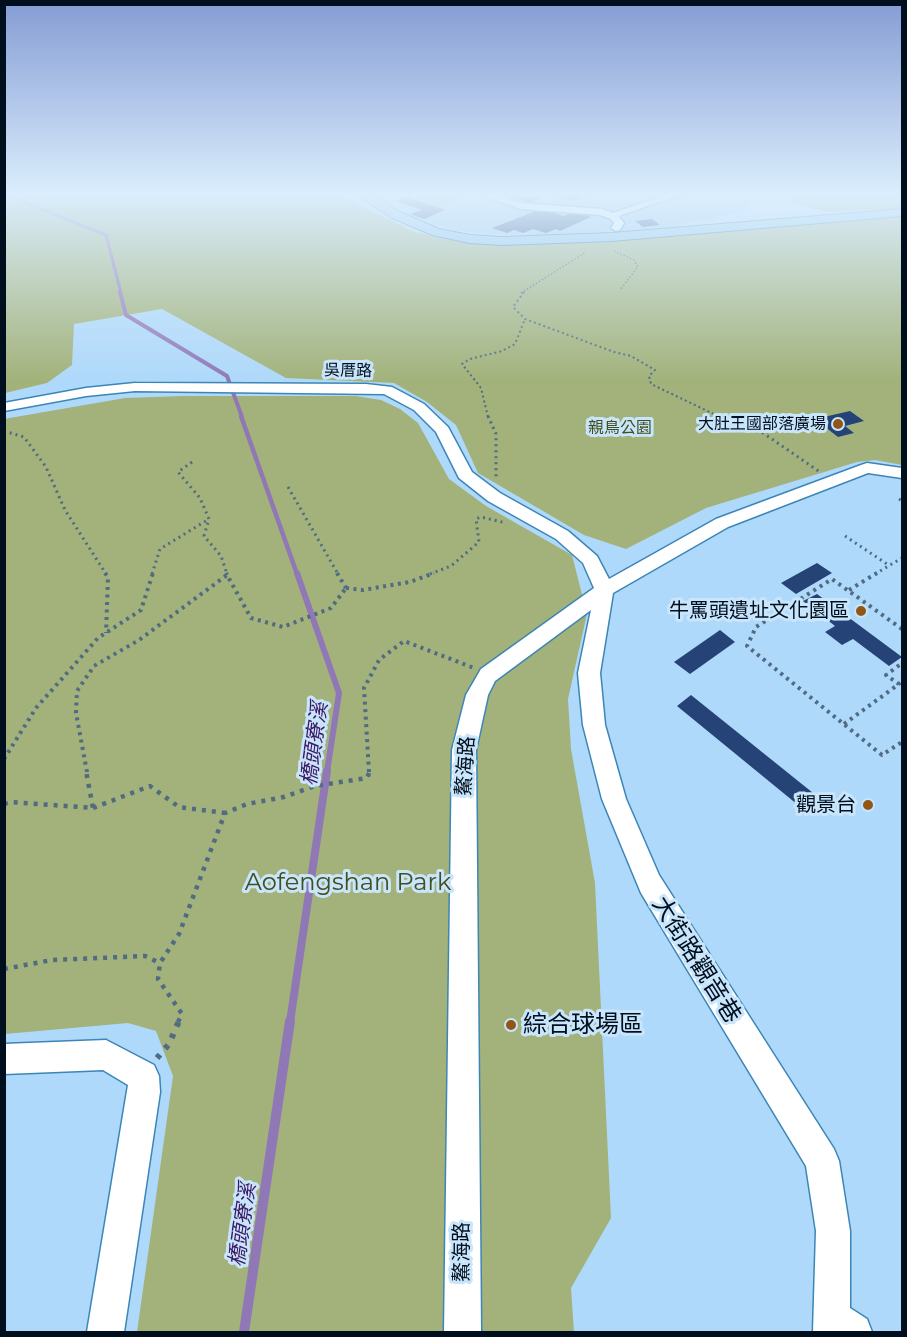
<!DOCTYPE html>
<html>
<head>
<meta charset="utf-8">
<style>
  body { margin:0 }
  #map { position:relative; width:907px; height:1337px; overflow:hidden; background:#afd9fa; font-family:Montserrat,sans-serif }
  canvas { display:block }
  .frame { position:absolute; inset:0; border:6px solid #000f1d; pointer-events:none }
</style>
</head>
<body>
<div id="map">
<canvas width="907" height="1337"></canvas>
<div class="frame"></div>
</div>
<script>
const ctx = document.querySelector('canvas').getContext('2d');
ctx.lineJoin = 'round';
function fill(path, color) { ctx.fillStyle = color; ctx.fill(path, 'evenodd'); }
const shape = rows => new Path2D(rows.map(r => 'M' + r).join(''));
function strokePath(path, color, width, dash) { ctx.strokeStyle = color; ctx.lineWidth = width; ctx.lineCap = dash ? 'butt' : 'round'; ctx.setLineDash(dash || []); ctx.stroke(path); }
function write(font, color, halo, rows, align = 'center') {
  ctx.font = font + ' Montserrat,"Noto Sans TC",sans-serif'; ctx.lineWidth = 6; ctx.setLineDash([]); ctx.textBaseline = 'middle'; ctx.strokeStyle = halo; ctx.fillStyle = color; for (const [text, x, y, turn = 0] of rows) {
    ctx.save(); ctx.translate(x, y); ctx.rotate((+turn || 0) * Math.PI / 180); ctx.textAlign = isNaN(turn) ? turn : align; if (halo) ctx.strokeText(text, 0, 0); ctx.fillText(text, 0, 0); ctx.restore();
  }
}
fill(shape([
  [371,194,784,194,748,205,744,211,676,226,640,230,539,235,486,234,451,230,417,218]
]), '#9cc9eb');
fill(shape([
  [4,194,338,194,412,231,444,239,480,242,601,241,902,213,902,465,875,460,857,462,706,508,626,549,584,535,478,473,456,425,427,402,394,383,286,378,162,309,74,324,72,365,47,383,5,393],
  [413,194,467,194,471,195,438,207,406,196],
  [790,194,902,194,902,208,827,212,790,202],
  [184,396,355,396,381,400,400,409,418,423,449,479,486,506,572,555,587,614,568,699,571,749,595,883,611,1218,571,1288,574,1332,137,1332,173,1076,156,1031,128,1023,5,1034,4,419,125,398]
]), '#a2b27a');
strokePath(shape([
  [4,194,106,235,121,293]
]), '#9078b7', 3);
strokePath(shape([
  [120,292,126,315,227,376,242,417]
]), '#9078b7', 4);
strokePath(shape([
  [241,416,297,574]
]), '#9078b7', 4.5);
strokePath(shape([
  [297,573,339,693,327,772]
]), '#9078b7', 6);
strokePath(shape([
  [290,1022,327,771]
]), '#9078b7', 8);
strokePath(shape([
  [244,1332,290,1021]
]), '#9078b7', 10);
fill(shape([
  [502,194,530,194,542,198,529,203],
  [552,194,591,194,573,201],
  [406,197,445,210,424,219,410,214,422,210,396,201],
  [541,209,564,216,574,211,591,217,560,231,556,229,546,233,533,229,523,233,514,230,507,233,492,228],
  [652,219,660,225,643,227,635,221],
  [850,411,864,421,845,426,854,433,838,437,815,419],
  [817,563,832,573,796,594,781,583],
  [817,594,902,657,889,666,853,639,842,645,825,632,835,626,803,601],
  [720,630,735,642,690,674,674,662],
  [691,695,823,801,809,814,677,706]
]), '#264377');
const minor = shape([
  [479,194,493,194,521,203,602,209,613,213,669,194,683,194,621,215,619,217,624,223,620,230,616,231,611,228,614,223,611,219,600,215,520,209,479,194],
  [135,383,366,384,392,387,424,404,448,427,472,472,500,493,568,531,597,556,609,579,716,519,861,465,867,463,902,468,902,478,868,473,728,527,613,593,600,673,605,725,626,799,659,875,834,1149,839,1161,850,1231,850,1308,867,1319,872,1332,813,1332,816,1231,806,1166,641,893,602,799,583,725,578,673,591,610,495,681,488,695,476,750,481,1332,444,1332,452,750,466,695,481,669,594,588,583,563,556,539,488,501,459,478,436,432,414,410,384,394,135,391,86,396,4,411,4,403,86,388,135,383],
  [106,1040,154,1065,159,1076,160,1092,124,1332,87,1332,128,1085,103,1070,4,1074,4,1044,106,1040]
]);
const major = shape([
  [355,194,369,194,400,212,439,229,470,235,502,237,612,233,902,209,902,216,612,241,502,245,470,243,432,235,392,218,355,194]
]);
strokePath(minor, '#3c86b7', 3);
strokePath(major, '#2a6995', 2);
strokePath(shape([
  [614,251,634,260,638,267,620,290],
  [521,293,586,252]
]), '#506b82', 1.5, [1.5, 2]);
strokePath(shape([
  [524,292,513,307,525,319,614,352,631,356,655,370,649,376,651,384,720,417],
  [488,417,481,388,462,364,470,359,502,351,515,344,525,319]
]), '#506b82', 2, [2, 3]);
strokePath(shape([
  [488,416,496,434,496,480],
  [717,416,763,433,820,472],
  [4,431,24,437,46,467,65,510,106,574],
  [192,462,178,472,200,498,209,519,204,536,221,556,227,574],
  [288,487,338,574],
  [899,499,902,501],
  [845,536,890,566],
  [152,574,160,549,209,519],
  [430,574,451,566,479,542,476,519,481,517,506,523],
  [875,574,902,558]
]), '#506b82', 3, [2, 4]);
strokePath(shape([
  [105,573,108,577,106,633],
  [226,573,227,575],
  [337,573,346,588],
  [346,588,363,590,410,582,434,573],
  [849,590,877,573],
  [902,629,832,579,756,627,747,646,882,755,902,742],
  [844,724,899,684,886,675,902,663],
  [4,759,36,708,98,638,141,610,153,573],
  [87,772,76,713,77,691,94,666,139,640,227,575,251,618,283,627,331,608,346,588],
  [369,772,364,688,379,660,404,641,474,668]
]), '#506b82', 4, [3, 4.5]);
strokePath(shape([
  [4,804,11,802,93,808,86,771],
  [93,808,150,786,179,807,225,813],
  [4,969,52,960,145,956,160,963],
  [178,1022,182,1014,158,979,160,963,179,934,225,813,247,804,284,797,315,786,367,778,370,771]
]), '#506b82', 4.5, [4, 6]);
strokePath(shape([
  [157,1058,169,1044,179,1021]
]), '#506b82', 6, [4.5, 8]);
fill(minor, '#fff');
fill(major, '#8cc2e6');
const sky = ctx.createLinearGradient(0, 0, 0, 381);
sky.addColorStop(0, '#859cd4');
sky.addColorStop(0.51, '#dbeefd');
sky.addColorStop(1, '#dbeefd00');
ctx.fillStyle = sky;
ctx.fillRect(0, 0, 907, 381);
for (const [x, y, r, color] of [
  [838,424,6,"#915516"],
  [861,611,6,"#915516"],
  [868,805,6,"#915516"],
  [511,1025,6,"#915516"]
]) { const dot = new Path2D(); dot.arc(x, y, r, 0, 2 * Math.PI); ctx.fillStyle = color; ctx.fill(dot); strokePath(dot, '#c9e5fb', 2); }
write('16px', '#000f1d', '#c9e5fb', [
  ["吳厝路",348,371,1]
]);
write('16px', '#000f1d', '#c9e5fb', [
  ["大肚王國部落廣場",826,424]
], 'right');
write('16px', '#424e1c', '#c9e5fb', [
  ["親鳥公園",620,428]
]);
write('20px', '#000f1d', '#c9e5fb', [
  ["牛罵頭遺址文化園區",849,611],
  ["觀景台",856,805]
], 'right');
write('20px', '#000f1d', '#c9e5fb', [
  ["鰲海路",466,766,-86],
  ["鰲海路",462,1252,-90]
]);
write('italic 21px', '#3c1864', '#c9e5fb', [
  ["橋頭寮溪",315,744,-82],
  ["橋頭寮溪",243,1225,-82]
]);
write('24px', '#424e1c', '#c9e5fb', [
  ["Aofengshan Park",348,883]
]);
write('24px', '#000f1d', '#c9e5fb', [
  ["大街路觀音巷",696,960,58]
]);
write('24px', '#000f1d', '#c9e5fb', [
  ["綜合球場區",523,1025]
], 'left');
</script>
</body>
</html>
